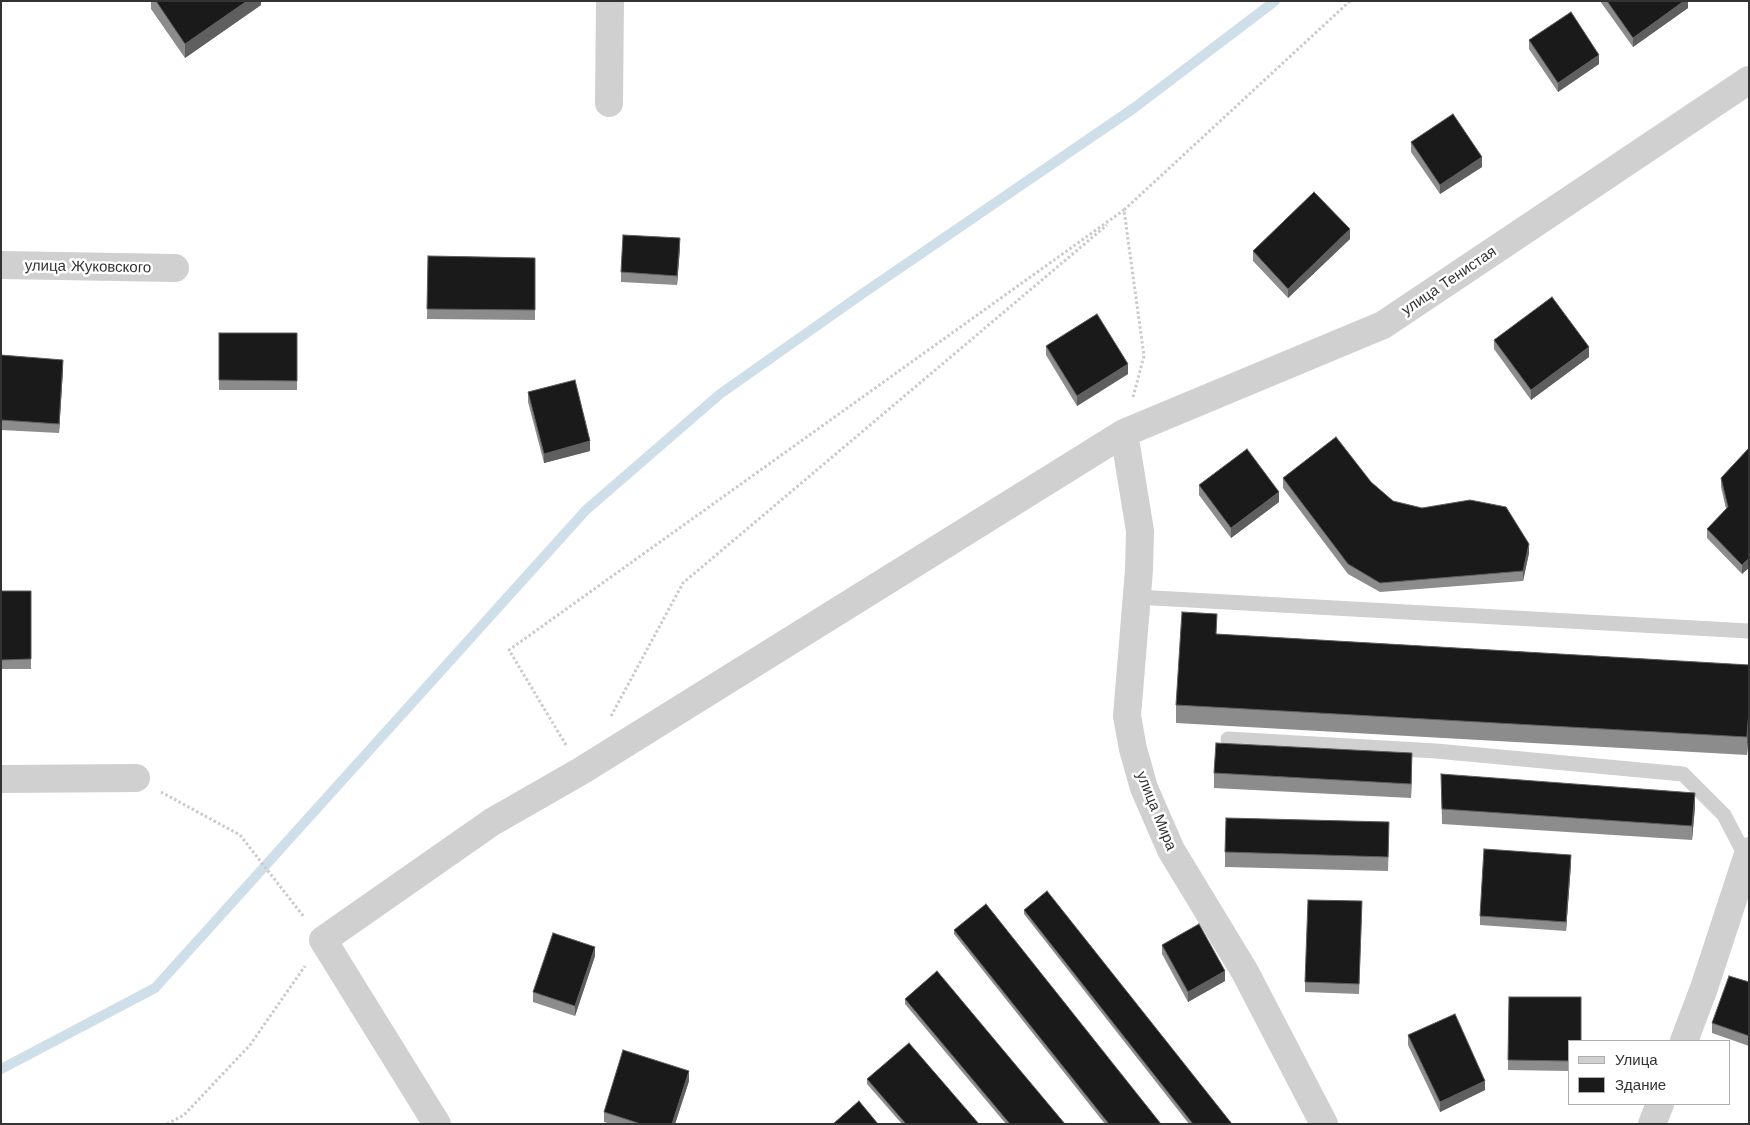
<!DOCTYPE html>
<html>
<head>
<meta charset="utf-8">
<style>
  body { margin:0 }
  #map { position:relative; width:1750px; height:1125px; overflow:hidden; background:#fff; font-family:"Work Sans",sans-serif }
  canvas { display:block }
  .frame { position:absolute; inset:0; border:2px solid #333; pointer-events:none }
  .legend { position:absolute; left:1568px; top:1040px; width:162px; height:65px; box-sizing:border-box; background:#fff; border:1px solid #adadad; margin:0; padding:6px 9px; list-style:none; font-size:15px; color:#333 }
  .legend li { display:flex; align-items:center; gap:10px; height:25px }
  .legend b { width:25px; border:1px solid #adadad }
</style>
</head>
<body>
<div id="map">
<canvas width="1750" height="1125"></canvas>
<div class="frame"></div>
<ul class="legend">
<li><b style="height:6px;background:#d0d0d0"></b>Улица</li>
<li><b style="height:14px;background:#1a1a1a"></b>Здание</li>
</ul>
</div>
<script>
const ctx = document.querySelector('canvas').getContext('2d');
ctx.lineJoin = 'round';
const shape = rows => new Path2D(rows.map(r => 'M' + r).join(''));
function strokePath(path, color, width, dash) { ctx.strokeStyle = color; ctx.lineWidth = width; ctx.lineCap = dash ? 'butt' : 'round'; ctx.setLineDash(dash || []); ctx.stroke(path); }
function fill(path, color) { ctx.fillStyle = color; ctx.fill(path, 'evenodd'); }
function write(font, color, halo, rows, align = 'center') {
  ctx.font = font + ' "Work Sans",sans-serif'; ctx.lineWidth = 5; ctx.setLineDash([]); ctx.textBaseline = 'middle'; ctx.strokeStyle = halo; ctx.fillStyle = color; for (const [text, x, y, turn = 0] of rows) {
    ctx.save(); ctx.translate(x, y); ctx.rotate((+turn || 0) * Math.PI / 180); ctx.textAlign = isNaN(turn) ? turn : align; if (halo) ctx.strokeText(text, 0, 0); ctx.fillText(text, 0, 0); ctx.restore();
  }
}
strokePath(shape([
  [1,1069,155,988,586,510,720,394,862,294,1134,108,1275,1]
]), '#cfdfe9', 10);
strokePath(shape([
  [1133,397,1144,356,1124,210,1350,1],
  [611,716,683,583,1107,225],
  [566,745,509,650,1124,210],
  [161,792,240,835,304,917],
  [167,1124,184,1115,250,1045,305,966]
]), '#cacaca', 3, [2.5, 2.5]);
strokePath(shape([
  [1136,597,1749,631],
  [1228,739,1436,751,1683,774,1724,815,1746,857]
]), '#d0d0d0', 15);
strokePath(shape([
  [609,103,610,1],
  [1,265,175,268],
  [1124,433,1140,531,1139,570,1127,716,1133,749,1144,788,1171,850,1245,972,1324,1124],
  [1,779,136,778],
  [1684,1041,1704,988,1749,851],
  [437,1124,323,940,492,822,581,771,1124,433,1383,325,1749,80],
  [1652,1124,1660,1104]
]), '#d0d0d0', 28);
fill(shape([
  [151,1,261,1,261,5,185,58,151,9],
  [1600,1,1688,1,1688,8,1633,47],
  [1529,40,1599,64,1558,92,1529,49],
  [1411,142,1482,167,1440,194,1411,152],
  [1350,239,1288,298,1253,261,1253,251],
  [680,248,677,285,621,282,621,272],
  [428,256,535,258,535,320,427,319],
  [219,333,297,333,297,390,219,390],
  [1494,340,1589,357,1531,400,1494,349],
  [1046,346,1128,374,1077,406,1046,355],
  [1,355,63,369,59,433,1,430],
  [528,392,590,451,544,463,528,402],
  [1749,448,1742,574,1707,538,1707,529,1726,509,1721,487,1721,478],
  [1283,478,1371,482,1393,501,1529,553,1523,581,1380,592,1348,574,1283,488],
  [1199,485,1279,502,1231,538,1199,495],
  [1,591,31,591,31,669,1,669],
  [1217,634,1749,665,1749,728,1747,755,1176,723,1176,705],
  [1412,767,1411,798,1214,788,1214,773],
  [1441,774,1695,807,1692,840,1442,824],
  [1389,836,1388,871,1225,867,1225,852],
  [1571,864,1566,931,1480,925,1480,916],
  [1024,910,1232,1124,1189,1124,1024,914],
  [1362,911,1359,994,1305,992,1305,982],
  [954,930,1161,1124,1105,1124,954,934],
  [1162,945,1225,981,1188,1002,1162,954],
  [595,956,575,1016,533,1002,533,992],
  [1749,982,1749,1046,1712,1033,1712,1023],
  [1509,997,1569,1041,1569,1071,1508,1070],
  [905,999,1065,1124,1006,1124,905,1004],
  [1408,1035,1485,1090,1440,1112,1408,1045],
  [867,1079,979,1124,902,1124,867,1084],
  [689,1081,675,1124,611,1124,604,1122,604,1112]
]), '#8c8c8c');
fill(shape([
  [247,1,261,1,261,5,185,58,185,44],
  [1684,1,1688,1,1688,8,1633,47,1633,38],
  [1599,55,1599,64,1558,92,1558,83],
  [1482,157,1482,167,1440,194,1440,185],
  [1350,229,1350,239,1288,298,1288,289],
  [680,238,680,248,677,285,677,276],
  [1589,347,1589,357,1531,400,1531,390],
  [63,360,63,369,59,433,59,424],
  [1128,364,1128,374,1077,406,1077,396],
  [590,441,590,451,544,463,544,454],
  [1279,492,1279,502,1231,538,1231,528],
  [1529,544,1529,553,1523,581,1523,571],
  [1749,558,1749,568,1742,574,1742,565],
  [1749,710,1749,728,1747,755,1747,737],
  [1412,753,1412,767,1411,798,1411,784],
  [1695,793,1695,807,1692,840,1692,826],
  [1571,855,1571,864,1566,931,1566,922],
  [595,947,595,956,575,1016,575,1006],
  [1225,971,1225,981,1188,1002,1188,992],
  [689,1071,689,1081,675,1124,672,1124],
  [1485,1081,1485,1090,1440,1112,1440,1102]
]), '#5f5f5f');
const building = shape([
  [156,1,247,1,185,44,156,1],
  [1607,1,1684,1,1633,38,1607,1],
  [1571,12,1599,55,1558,83,1529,40,1571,12],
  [1453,114,1482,157,1440,185,1411,142,1453,114],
  [1314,192,1350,229,1288,289,1253,251,1314,192],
  [623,235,680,238,677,276,621,272,623,235],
  [428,256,535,258,535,310,427,309,428,256],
  [1552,297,1589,347,1531,390,1494,340,1552,297],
  [1097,314,1128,364,1077,396,1046,346,1097,314],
  [219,333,297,333,297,381,219,380,219,333],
  [1,355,63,360,59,424,1,420,1,355],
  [575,380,590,441,544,454,528,392,575,380],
  [1336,437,1371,482,1393,501,1422,508,1470,500,1506,507,1529,544,1523,571,1380,583,1348,564,1283,478,1336,437],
  [1749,448,1749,558,1742,565,1707,529,1728,507,1721,478,1749,448],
  [1247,449,1279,492,1231,528,1199,485,1247,449],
  [1,591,31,591,31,659,1,660,1,591],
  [1182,612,1217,614,1216,634,1749,665,1749,710,1747,737,1176,705,1182,612],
  [1216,743,1412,753,1411,784,1214,773,1216,743],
  [1441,774,1695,793,1692,826,1442,809,1441,774],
  [1226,818,1389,822,1388,857,1225,852,1226,818],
  [1484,849,1571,855,1566,922,1480,916,1484,849],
  [1047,891,1232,1124,1193,1124,1024,910,1047,891],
  [1308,900,1362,901,1359,984,1305,982,1308,900],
  [986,904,1161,1124,1109,1124,954,930,986,904],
  [1199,924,1225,971,1188,992,1162,945,1199,924],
  [553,933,595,947,575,1006,533,992,553,933],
  [937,971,1065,1124,1010,1124,905,999,937,971],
  [1729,976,1749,982,1749,1036,1712,1023,1729,976],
  [1509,997,1581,997,1581,1041,1569,1041,1569,1061,1508,1060,1509,997],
  [1455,1014,1485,1081,1440,1102,1408,1035,1455,1014],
  [909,1043,979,1124,906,1124,867,1079,909,1043],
  [623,1050,689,1071,672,1124,641,1124,604,1112,623,1050],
  [859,1101,878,1124,833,1124,859,1101]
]);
fill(building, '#1a1a1a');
strokePath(building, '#5f5f5f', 1);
write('15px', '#333', '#fff', [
  ["улица Жуковского",88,267,1],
  ["улица Тенистая",1449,281,-34],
  ["улица Мира",1156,811,68]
]);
</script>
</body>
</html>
